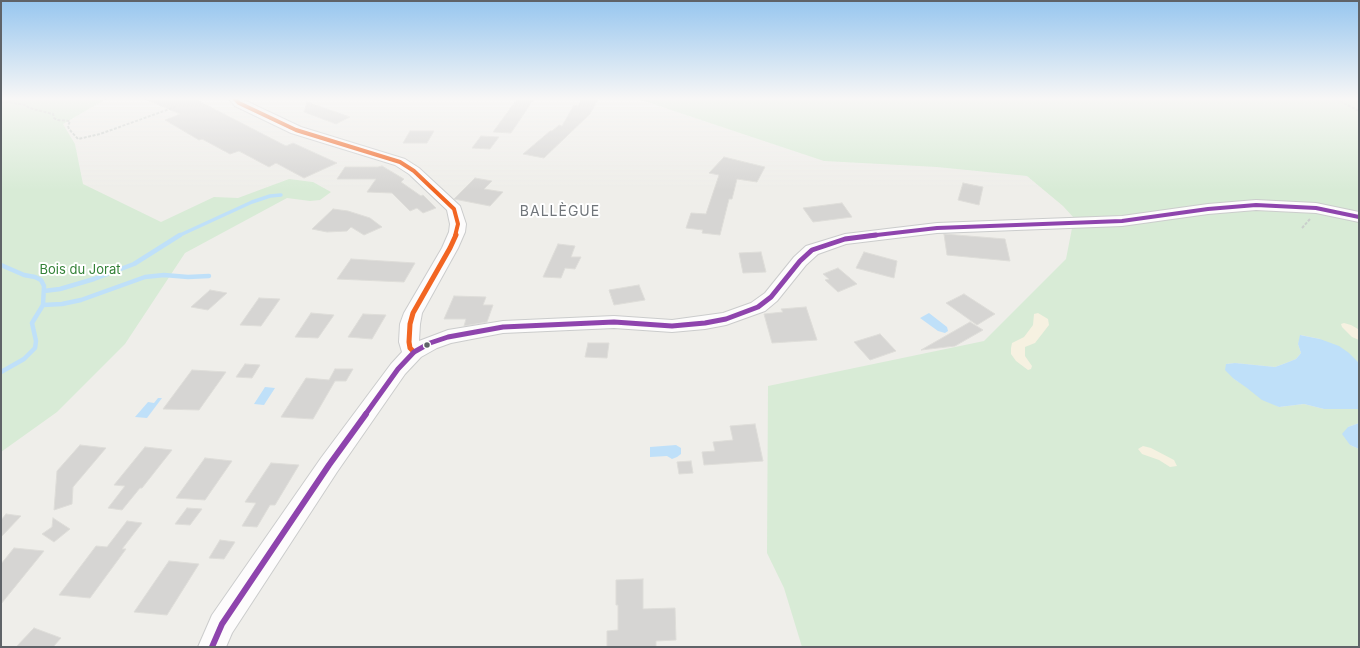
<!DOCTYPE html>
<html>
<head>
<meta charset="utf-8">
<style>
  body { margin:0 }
  #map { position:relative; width:1360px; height:648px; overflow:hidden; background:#efeeea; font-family:Inter,sans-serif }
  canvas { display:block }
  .frame { position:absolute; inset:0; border:2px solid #5f6368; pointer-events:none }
</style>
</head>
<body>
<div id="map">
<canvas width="1360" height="648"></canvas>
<div class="frame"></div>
</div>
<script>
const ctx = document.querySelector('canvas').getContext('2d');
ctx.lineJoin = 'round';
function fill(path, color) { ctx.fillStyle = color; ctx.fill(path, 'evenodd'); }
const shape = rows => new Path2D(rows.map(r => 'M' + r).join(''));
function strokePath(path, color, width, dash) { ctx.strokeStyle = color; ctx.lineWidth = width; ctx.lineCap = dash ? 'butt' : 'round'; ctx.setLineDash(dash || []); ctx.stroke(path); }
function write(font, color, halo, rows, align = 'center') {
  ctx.font = font + ' Inter,sans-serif'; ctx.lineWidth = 4; ctx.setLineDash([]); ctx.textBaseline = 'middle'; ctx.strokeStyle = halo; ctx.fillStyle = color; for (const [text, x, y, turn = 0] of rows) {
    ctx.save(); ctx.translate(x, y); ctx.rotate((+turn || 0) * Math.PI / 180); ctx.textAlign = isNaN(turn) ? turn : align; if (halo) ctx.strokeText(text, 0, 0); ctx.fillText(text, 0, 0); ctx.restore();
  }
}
fill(shape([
  [1,99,106,99,63,124,75,144,83,184,161,222,214,197,238,198,289,179,313,182,331,192,320,200,310,201,287,198,185,253,125,344,57,412,1,452],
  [638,99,1359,99,1359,365,1359,363,1320,339,1301,335,1298,344,1301,353,1296,359,1286,363,1275,367,1235,363,1226,364,1234,379,1279,407,1304,404,1324,409,1359,409,1359,423,1348,427,1350,445,1359,449,1359,647,802,647,784,588,767,553,768,386,984,341,1066,259,1074,218,1063,206,1027,176,937,167,824,161]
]), '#d8ebd6');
fill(shape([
  [1038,313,1048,319,1049,325,1035,343,1025,347,1025,356,1032,366,1031,369,1028,370,1016,361,1011,354,1011,348,1012,343,1024,337,1033,325,1034,314],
  [1344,323,1351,325,1358,329,1359,340,1352,337,1342,327,1341,324],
  [1143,446,1151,448,1174,460,1177,466,1170,467,1159,460,1142,454,1138,449]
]), '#f6f1e1');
fill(shape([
  [929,313,947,327,948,331,945,333,938,331,920,318],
  [1300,335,1320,339,1339,346,1349,353,1359,363,1359,409,1324,409,1304,404,1279,407,1262,400,1247,388,1234,379,1225,370,1226,364,1235,363,1275,367,1286,363,1296,359,1301,353,1298,344],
  [265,387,275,388,264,405,254,404],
  [158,398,162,398,147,418,135,417,148,402,154,403],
  [1359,423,1359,449,1350,445,1342,434,1348,427],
  [676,445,681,448,681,454,677,457,672,459,667,456,650,457,650,447]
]), '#bfe0f9');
strokePath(shape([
  [178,236,252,202,270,196,281,195]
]), '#bfe0f9', 3.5);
strokePath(shape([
  [1,265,24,275,35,277,41,280,44,286,43,305,32,323,36,341,35,348,24,359,1,372],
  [44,291,60,289,94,279,134,264,180,235],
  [43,305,62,304,81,300,145,277,164,275,188,277,209,276]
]), '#bfe0f9', 4.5);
const building = shape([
  [145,99,195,99,286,146,293,143,337,163,304,178,276,163,269,167,239,151,230,154,202,139,199,140,165,120,180,114,145,99],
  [517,99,534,99,511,133,493,132,517,99],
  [582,99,598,99,590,114,544,158,523,154,550,131,552,131,559,125,562,126,574,105,578,106,582,99],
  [307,102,350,117,336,124,304,112,307,102],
  [410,131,434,131,427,143,403,143,410,131],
  [481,136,499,137,490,149,472,148,481,136],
  [724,157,765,167,757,182,737,179,732,199,729,199,720,235,702,233,703,230,686,228,691,213,706,214,719,175,709,173,724,157],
  [382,166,404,179,401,182,421,196,423,195,436,208,423,213,417,208,410,211,392,193,367,192,376,179,337,179,345,167,378,167,382,166],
  [475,178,492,181,484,189,503,192,490,206,454,199,475,178],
  [963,183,983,187,979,205,958,200,963,183],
  [842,203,852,217,813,222,803,208,842,203],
  [333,209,348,211,370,218,382,227,364,235,351,227,347,231,327,232,312,229,333,209],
  [944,234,1005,239,1010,261,947,255,944,234],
  [558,244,575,246,571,257,581,257,575,269,565,268,561,278,543,277,558,244],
  [761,252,766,272,743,273,739,253,761,252],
  [864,252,897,261,894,278,856,268,864,252],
  [351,259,415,263,404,282,337,279,351,259],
  [838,268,857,284,838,292,825,280,829,279,823,274,838,268],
  [639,285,645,300,614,305,609,290,639,285],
  [210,290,227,293,208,310,191,307,210,290],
  [964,294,995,314,977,325,946,303,964,294],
  [454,296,486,297,483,305,493,305,487,322,464,326,466,319,444,319,454,296],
  [259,298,280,299,261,326,240,325,259,298],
  [806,307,817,340,772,343,764,314,783,312,781,309,806,307],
  [311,313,334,315,318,338,295,337,311,313],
  [363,314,386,315,372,339,348,337,363,314],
  [970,322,983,330,955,346,921,350,970,322],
  [880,334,896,351,870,360,854,342,880,334],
  [588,343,609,343,607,358,585,357,588,343],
  [245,364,260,365,252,378,236,377,245,364],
  [335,369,353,369,346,381,335,381,313,419,281,417,306,378,329,380,335,369],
  [192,370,226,372,199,410,163,409,192,370],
  [755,424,763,461,704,465,702,452,715,451,713,442,733,440,730,426,755,424],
  [80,445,106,448,73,487,72,504,54,510,57,471,80,445],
  [145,447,172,450,142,488,140,488,122,510,108,508,125,486,114,485,145,447],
  [205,458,232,461,205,500,176,498,205,458],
  [691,461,693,473,679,474,677,462,691,461],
  [271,463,299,465,275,505,270,505,257,527,242,526,256,503,245,502,271,463],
  [187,508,202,509,190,525,175,524,187,508],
  [6,514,21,516,1,537,1,520,6,514],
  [53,518,70,529,54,542,42,534,52,527,53,518],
  [127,521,142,523,122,549,126,549,90,598,59,595,96,546,107,547,127,521],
  [220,540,235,542,224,559,209,558,220,540],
  [14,548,44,551,1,604,1,564,14,548],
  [169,561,199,564,167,615,134,612,169,561],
  [643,579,643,609,675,608,676,640,656,641,656,647,607,647,607,631,618,630,618,605,616,605,616,580,643,579],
  [34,628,61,638,53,647,16,647,34,628]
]);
fill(building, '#d6d5d3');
strokePath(building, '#deddd9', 1);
const minor = shape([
  [229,99,242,99,301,127,405,159,419,168,460,206,466,224,465,232,458,248,422,313,420,324,419,341,448,330,503,321,614,316,672,320,723,313,751,303,765,293,794,257,806,246,845,234,937,223,1122,216,1208,204,1256,200,1316,203,1359,212,1359,222,1316,213,1256,210,1208,214,1122,226,937,233,846,244,818,254,806,265,777,301,765,311,726,325,705,329,672,332,614,328,503,333,451,343,437,348,421,357,405,374,337,472,232,633,226,647,198,647,212,615,321,458,391,364,402,352,399,342,400,324,404,313,442,248,449,232,450,224,447,210,409,174,395,165,291,133,235,106,229,99]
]);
strokePath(minor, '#cbcccc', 2);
strokePath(shape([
  [15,99,8,102,26,105,29,108,53,114,54,118,57,120,70,121,68,126,69,129,78,139,100,134,175,107],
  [1336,99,1359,111],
  [1,102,8,102],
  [1302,228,1310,219]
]), '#cacfcc', 2, [3, 1.5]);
fill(minor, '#fdfcfc');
strokePath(shape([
  [235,99,239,103,296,130,400,162,414,171,454,209,458,224,455,236]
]), '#f26522', 4);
strokePath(shape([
  [414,352,410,348,409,342,410,324,413,313,450,248,456,235]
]), '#f26522', 5);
strokePath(shape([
  [868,236,937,228,1122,221,1208,209,1256,205,1316,208,1359,217]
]), '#8e44ad', 4);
strokePath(shape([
  [365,415,398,369,414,352,430,343,448,337,503,327,614,322,672,326,705,323,726,319,758,307,771,297,800,261,812,250,845,239,876,235]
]), '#8e44ad', 5);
strokePath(shape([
  [212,647,222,624,329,465,366,414]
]), '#8e44ad', 6);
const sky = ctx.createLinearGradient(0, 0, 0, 190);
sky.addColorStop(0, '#97c6ef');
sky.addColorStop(0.52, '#f8f7f6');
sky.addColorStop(1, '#f8f7f600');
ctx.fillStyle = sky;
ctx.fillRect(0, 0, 1360, 190);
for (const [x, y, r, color] of [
  [427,345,3.5,"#5f6368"]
]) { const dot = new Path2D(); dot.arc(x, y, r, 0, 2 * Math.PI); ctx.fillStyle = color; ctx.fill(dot); strokePath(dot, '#fff', 1.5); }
write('13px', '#348238', '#fff', [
  ["Bois du Jorat",80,270]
]);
ctx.letterSpacing = '1px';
write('14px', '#70757a', '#fff', [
  ["BALLÈGUE",560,212]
]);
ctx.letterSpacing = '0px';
</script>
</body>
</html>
